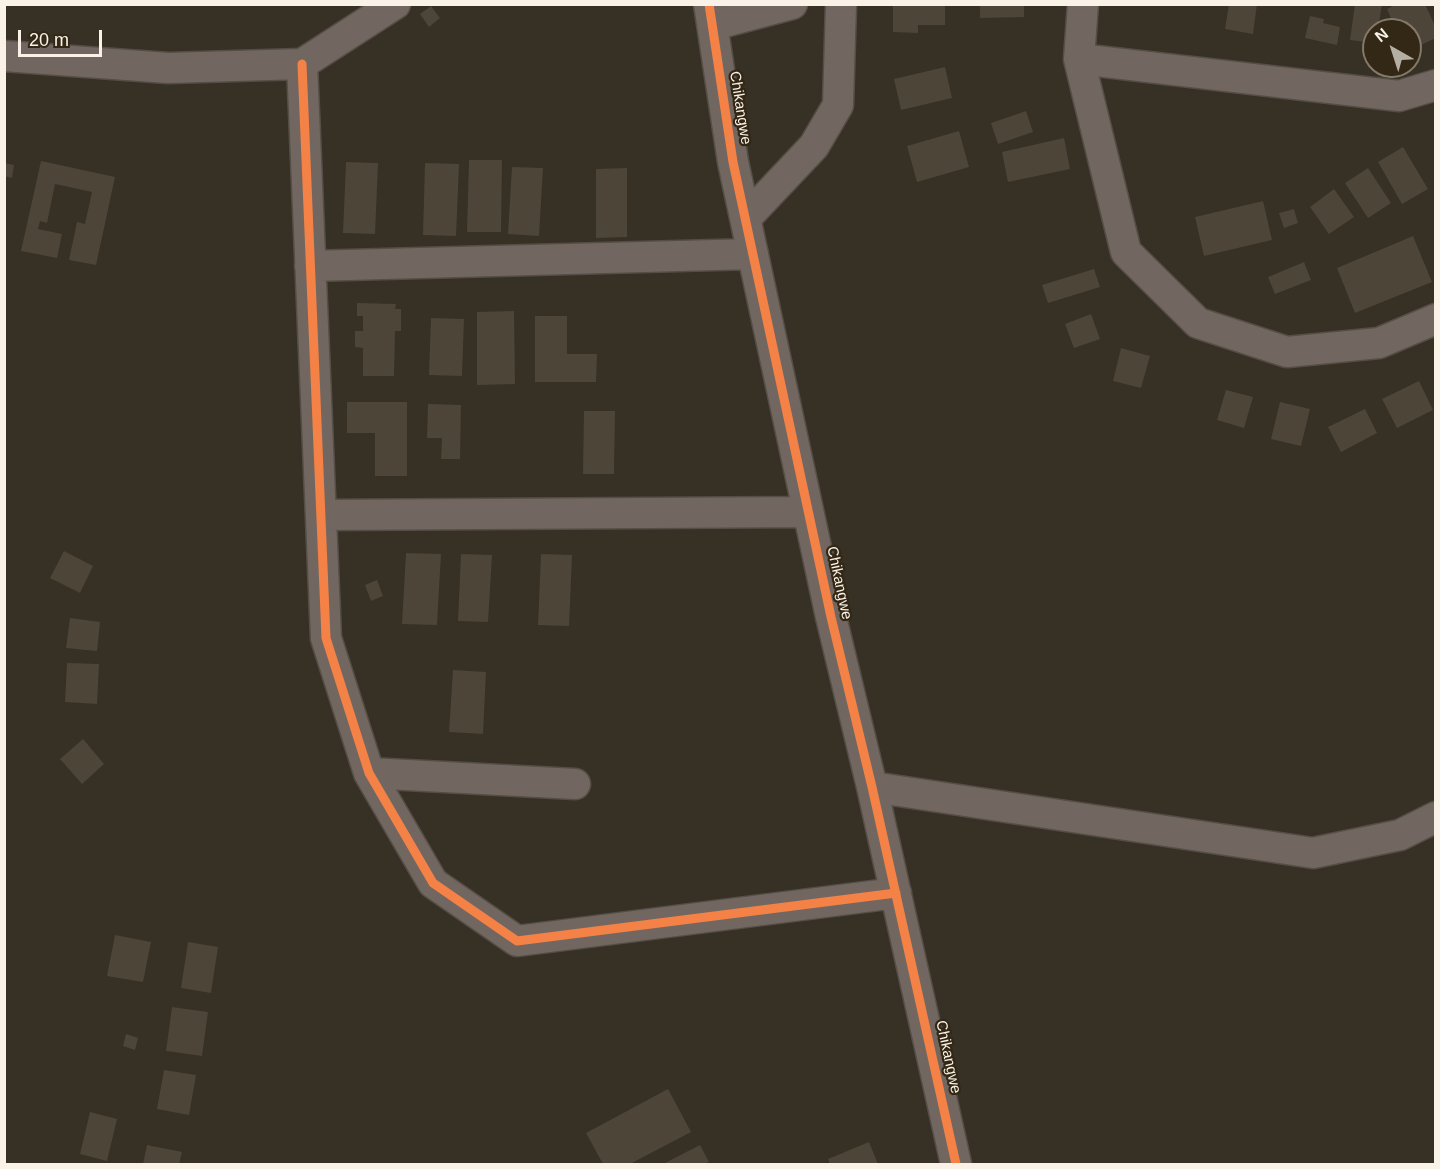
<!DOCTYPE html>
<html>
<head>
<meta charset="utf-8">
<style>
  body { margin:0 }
  #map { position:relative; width:1440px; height:1169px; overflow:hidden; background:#363025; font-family:Arial,sans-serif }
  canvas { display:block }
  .frame { position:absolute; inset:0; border:6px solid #faf2e7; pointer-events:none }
  .north { position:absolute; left:1362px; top:18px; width:60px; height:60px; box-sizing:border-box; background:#332715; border:2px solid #837869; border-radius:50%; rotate:321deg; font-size:16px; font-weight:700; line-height:24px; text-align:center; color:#faf2e7 }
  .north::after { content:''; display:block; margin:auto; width:21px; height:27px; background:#b5aea3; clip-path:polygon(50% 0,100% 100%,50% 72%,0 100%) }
  .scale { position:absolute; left:18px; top:30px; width:84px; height:27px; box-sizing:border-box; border:3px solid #faf2e7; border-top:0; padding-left:8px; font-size:18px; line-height:21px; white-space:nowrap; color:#faf2e7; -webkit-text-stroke:4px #332715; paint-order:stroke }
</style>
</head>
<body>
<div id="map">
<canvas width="1440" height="1169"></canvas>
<div class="frame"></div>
<div class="north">N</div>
<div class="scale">20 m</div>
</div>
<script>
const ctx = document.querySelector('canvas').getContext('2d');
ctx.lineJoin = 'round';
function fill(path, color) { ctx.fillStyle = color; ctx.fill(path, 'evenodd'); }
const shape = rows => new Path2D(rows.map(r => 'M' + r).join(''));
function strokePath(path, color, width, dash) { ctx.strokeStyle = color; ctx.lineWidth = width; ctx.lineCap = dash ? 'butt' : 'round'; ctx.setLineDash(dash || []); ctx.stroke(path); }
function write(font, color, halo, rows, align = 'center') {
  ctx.font = font + ' Arial,sans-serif'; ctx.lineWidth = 4.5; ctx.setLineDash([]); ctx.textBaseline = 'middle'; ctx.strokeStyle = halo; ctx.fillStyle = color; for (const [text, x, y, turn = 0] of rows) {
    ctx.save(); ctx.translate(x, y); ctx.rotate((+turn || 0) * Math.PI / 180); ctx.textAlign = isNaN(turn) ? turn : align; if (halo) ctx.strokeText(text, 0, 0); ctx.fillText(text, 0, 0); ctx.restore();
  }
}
fill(shape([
  [893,4,945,4,945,25,918,25,918,33,893,32],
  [980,4,1024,4,1024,17,980,18],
  [1229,4,1257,4,1253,34,1225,29],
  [1355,4,1382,4,1378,30,1374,30,1374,43,1350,40],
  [1397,4,1425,4,1436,28,1436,38,1410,50,1410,30,1396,30,1387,9],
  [431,6,440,18,429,27,420,14],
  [1310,16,1324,19,1323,23,1340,27,1337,45,1305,38],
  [945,67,952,98,901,110,894,79],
  [1026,111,1033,132,998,144,991,123],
  [959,131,969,167,917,182,907,146],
  [1064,138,1070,169,1008,182,1002,152],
  [1403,147,1428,189,1402,204,1378,162],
  [469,160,502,160,501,232,467,232],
  [41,161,115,177,96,265,69,260,77,222,85,224,92,192,55,184,47,223,40,221,38,229,62,234,57,258,21,251],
  [346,162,378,163,375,234,343,233],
  [4,163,14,165,12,178,4,176],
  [425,163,459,164,456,236,423,235],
  [512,167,543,168,539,236,508,234],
  [627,168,627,237,596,238,596,169],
  [1368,168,1391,203,1368,218,1345,183],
  [1334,189,1354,217,1329,234,1310,207],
  [1263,201,1272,240,1204,256,1195,217],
  [1294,209,1298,223,1284,228,1279,213],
  [1413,236,1432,282,1355,313,1337,268],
  [1304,262,1311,280,1275,294,1268,277],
  [1094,269,1100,287,1048,303,1042,285],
  [357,303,396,304,395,309,401,309,401,331,395,331,394,376,363,376,363,348,355,347,355,331,363,331,363,316,357,316],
  [514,311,515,384,477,385,477,312],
  [1091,314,1100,339,1074,348,1065,324],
  [535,316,567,316,567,354,597,354,596,382,535,382],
  [431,318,464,319,462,376,429,375],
  [1121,348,1150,356,1141,388,1113,381],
  [1419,381,1433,410,1397,428,1382,399],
  [1226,390,1253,397,1244,428,1217,420],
  [347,402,407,402,407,476,375,476,375,433,347,433],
  [1280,402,1310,409,1301,446,1271,439],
  [428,404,461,405,460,459,441,459,442,438,427,438],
  [1365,409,1377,433,1341,452,1328,427],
  [584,411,615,411,614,474,583,474],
  [64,551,93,566,80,593,50,578],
  [406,553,441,554,437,625,402,624],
  [461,554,492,555,488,622,458,621],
  [541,554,572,555,569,626,538,625],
  [377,580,383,596,371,601,365,585],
  [70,618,100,622,97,651,66,648],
  [67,663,99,664,97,704,65,702],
  [453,670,486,672,483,734,449,732],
  [83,739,104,764,82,784,60,759],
  [115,935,151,942,143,982,107,976],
  [188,942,218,947,211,993,181,988],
  [172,1007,208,1012,202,1056,166,1051],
  [126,1034,138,1038,135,1050,123,1046],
  [164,1070,196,1075,189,1115,157,1109],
  [668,1089,691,1132,630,1164,603,1164,586,1133],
  [90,1112,117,1119,107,1161,80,1154],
  [869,1142,878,1164,830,1164,828,1159],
  [147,1145,182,1152,179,1164,143,1164],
  [700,1145,709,1162,703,1164,663,1164]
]), '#4d4537');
const minor = shape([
  [709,4,733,162,831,617,872,787,956,1164],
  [1083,4,1079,59,1126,252,1198,323,1287,352,1379,343,1436,319],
  [713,25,792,4],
  [4,56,168,68,302,64,395,4],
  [1079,59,1399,96,1436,85],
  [302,64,326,638,369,773,433,883,517,941,896,893],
  [746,218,814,146,838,105,841,4],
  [310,266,753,254],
  [321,515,808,512],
  [369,773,575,784],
  [872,787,1313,853,1400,835,1436,817]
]);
strokePath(minor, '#544e46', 33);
strokePath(minor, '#726760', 30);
strokePath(shape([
  [709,4,733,162,831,617,872,787,956,1164],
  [302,64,326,638,369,773,433,883,517,941,896,893]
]), '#f48246', 9);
write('15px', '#faf2e7', '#332715', [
  ["Chikangwe",740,108,81],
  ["Chikangwe",839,583,78],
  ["Chikangwe",948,1057,78]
]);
</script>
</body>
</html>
